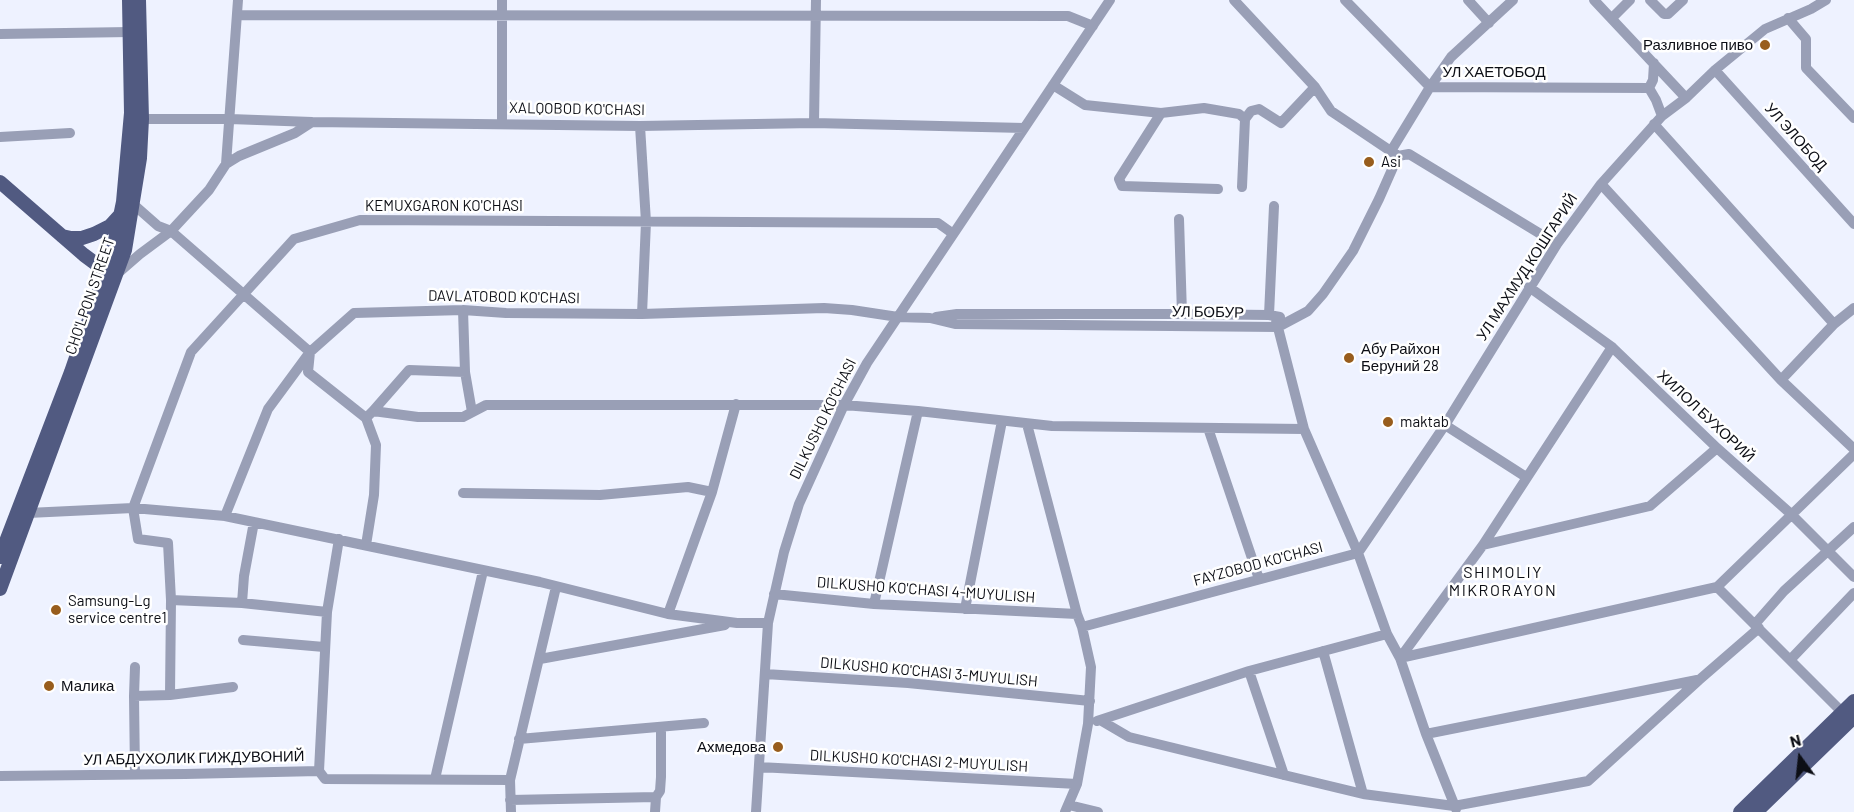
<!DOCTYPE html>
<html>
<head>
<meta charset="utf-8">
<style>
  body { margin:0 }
  #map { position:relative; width:1854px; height:812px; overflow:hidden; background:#eef2ff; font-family:Barlow,sans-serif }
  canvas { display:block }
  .north { position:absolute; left:1770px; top:728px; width:60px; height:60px; -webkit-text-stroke:4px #fff; paint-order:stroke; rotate:345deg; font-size:16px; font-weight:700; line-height:24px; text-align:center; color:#0c0e15 }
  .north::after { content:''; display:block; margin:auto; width:21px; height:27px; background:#0c0e15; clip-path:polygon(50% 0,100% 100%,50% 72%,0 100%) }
</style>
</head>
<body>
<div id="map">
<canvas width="1854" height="812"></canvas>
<div class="north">N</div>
</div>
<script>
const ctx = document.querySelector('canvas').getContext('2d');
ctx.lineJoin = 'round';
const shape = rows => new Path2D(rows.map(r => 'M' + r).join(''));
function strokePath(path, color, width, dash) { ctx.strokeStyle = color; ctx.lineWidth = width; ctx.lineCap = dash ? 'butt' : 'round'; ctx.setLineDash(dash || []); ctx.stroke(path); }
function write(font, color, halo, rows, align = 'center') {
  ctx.font = font + ' Barlow,sans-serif'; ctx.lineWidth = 5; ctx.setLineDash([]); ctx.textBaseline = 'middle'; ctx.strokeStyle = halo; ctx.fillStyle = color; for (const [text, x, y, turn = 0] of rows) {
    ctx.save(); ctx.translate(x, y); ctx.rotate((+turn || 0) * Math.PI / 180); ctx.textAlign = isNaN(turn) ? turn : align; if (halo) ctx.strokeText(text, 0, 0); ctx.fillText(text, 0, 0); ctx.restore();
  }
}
strokePath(shape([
  [1234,0,1315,87,1331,111,1398,156,1409,154,1557,244],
  [1345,0,1430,87,1649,88,1656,100,1662,116],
  [1468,0,1489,23],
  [1594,0,1686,98],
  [1650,0,1664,14,1668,14,1683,0],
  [238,15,1068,16,1093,26],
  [1612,18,1630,0],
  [1788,18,1806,39,1806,68,1854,118],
  [0,34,130,32],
  [1715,70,1854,224],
  [1053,85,1085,105,1161,113,1204,108,1239,114,1245,119,1242,187],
  [1649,88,1653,80,1654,63],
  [1161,113,1119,179,1122,186,1218,189],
  [142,119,230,119,312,122],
  [1245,119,1251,111,1259,109,1281,123,1315,87],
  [814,123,816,0],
  [502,124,502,0],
  [1654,124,1834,324],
  [640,126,646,222,642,314],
  [0,137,70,133],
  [1391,151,1430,87,1451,57,1513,0],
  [226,164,238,0],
  [1601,184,1781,380,1854,449],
  [133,204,158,226,171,231,310,352,308,372,366,418,376,445,374,495,366,545],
  [1179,219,1182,314],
  [117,274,140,254,171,231,209,190,226,164,239,156,295,133,312,122,640,126,814,123,1024,128],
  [1529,287,1612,347,1717,448,1791,514,1854,577],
  [463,310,465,372,472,412],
  [1269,315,1274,206],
  [1275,316,1304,429,1358,553,1387,634,1400,658,1426,734,1456,809],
  [936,317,957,314,1182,314,1269,315,1280,317],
  [1781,380,1834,324,1854,308],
  [373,411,409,370,465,372],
  [366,418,373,411,418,417,463,417,486,405,844,405,918,411,1052,426,1304,429],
  [1027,424,1077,614,1082,627,1091,667,1088,724,1077,784,1065,812],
  [1445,425,1526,477],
  [1208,428,1259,579],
  [463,493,600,495,688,487,712,492],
  [28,513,133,508,225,516,540,582,668,614,737,623,768,623],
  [225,516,268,409,310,352,354,313,463,310,506,313,642,314,824,308,852,310,898,317,930,318,955,324,1278,327,1308,311,1323,294,1353,251,1379,199,1398,156],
  [1483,545,1650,506,1717,448],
  [1358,553,1445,425,1557,244,1601,184,1662,116,1686,98,1715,70,1765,29,1811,9,1826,0],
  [1717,587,1842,712],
  [774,594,874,604,1077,614],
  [171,600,242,603,327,612],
  [242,603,244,576,254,522],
  [874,604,918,411],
  [965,609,1002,421],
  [668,614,712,492,736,404],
  [1755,624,1784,591,1854,527],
  [1082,627,1358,553],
  [243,640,324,647],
  [1323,651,1363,794],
  [1400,658,1717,587,1854,454],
  [1400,658,1483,545,1612,347],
  [540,659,725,625],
  [1790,660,1854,593],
  [1249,671,1284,775],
  [765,674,908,683,1090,701],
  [170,695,233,687],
  [134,696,135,667],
  [1100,720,1129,737,1284,775,1363,794,1454,806,1588,781,1699,680,1759,628],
  [1097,721,1249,671,1387,634],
  [1426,734,1697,680],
  [519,739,704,723],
  [759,767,1077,784],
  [319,771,327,612,339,539],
  [135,774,134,696,170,695,171,600,168,543,138,539,133,508,191,352,294,239,360,220,938,223,952,233],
  [0,776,185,774,319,771,325,779,510,780,556,587],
  [435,779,483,571],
  [510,780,511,812],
  [510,800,656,797],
  [1069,805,1098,812],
  [655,812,656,797,660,791,661,777,661,727],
  [756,812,768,623,784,552,799,504,844,405,867,363,1110,0]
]), '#999fb6', 10);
strokePath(shape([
  [0,182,84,255,107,272,115,273],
  [62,236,71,238,82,238,94,234,110,226,121,214],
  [0,557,71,372,113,250,123,202,131,113,129,0],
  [0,589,125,250,140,158,142,119,139,0],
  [1740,812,1854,701],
  [1756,812,1854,717]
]), '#515a81', 14);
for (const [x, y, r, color] of [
  [1765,45,6,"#985d1d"],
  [1369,162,6,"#985d1d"],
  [1349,358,6,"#985d1d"],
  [1388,422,6,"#985d1d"],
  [56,610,6,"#985d1d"],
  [49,686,6,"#985d1d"],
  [778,747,6,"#985d1d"]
]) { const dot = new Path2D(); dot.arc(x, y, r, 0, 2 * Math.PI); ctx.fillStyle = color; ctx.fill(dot); strokePath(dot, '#fff', 2); }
write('15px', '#0c0e15', '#fff', [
  ["Разливное пиво",1753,45,"right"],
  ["Asi",1381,162],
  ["Абу Райхон",1361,349],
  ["Беруний 28",1361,366],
  ["maktab",1400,422],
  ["Samsung-Lg",68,601],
  ["service centre1",68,618],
  ["Малика",61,686],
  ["Ахмедова",766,747,"right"]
], 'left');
write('15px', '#0c0e15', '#fff', [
  ["УЛ ХАЕТОБОД",1494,72],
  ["XALQOBOD KO'CHASI",577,109,1],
  ["УЛ ЭЛОБОД",1796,137,48],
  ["KEMUXGARON KO'CHASI",444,206],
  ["УЛ МАХМУД КОШГАРИЙ",1527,267,-57],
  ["CHO'LPON STREET",90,296,-71],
  ["DAVLATOBOD KO'CHASI",504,297,1],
  ["УЛ БОБУР",1208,312,1],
  ["ХИЛОЛ БУХОРИЙ",1706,416,43],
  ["DILKUSHO KO'CHASI",823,419,-64],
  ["FAYZOBOD KO'CHASI",1258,564,-15],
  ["DILKUSHO KO'CHASI 4-MUYULISH",926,590,4],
  ["DILKUSHO KO'CHASI 3-MUYULISH",929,672,5],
  ["УЛ АБДУХОЛИК ГИЖДУВОНИЙ",194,758,-1],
  ["DILKUSHO KO'CHASI 2-MUYULISH",919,761,3]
]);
ctx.letterSpacing = '1.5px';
write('16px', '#0c0e15', '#fff', [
  ["SHIMOLIY",1503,573],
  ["MIKRORAYON",1503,591]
]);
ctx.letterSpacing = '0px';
</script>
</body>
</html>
